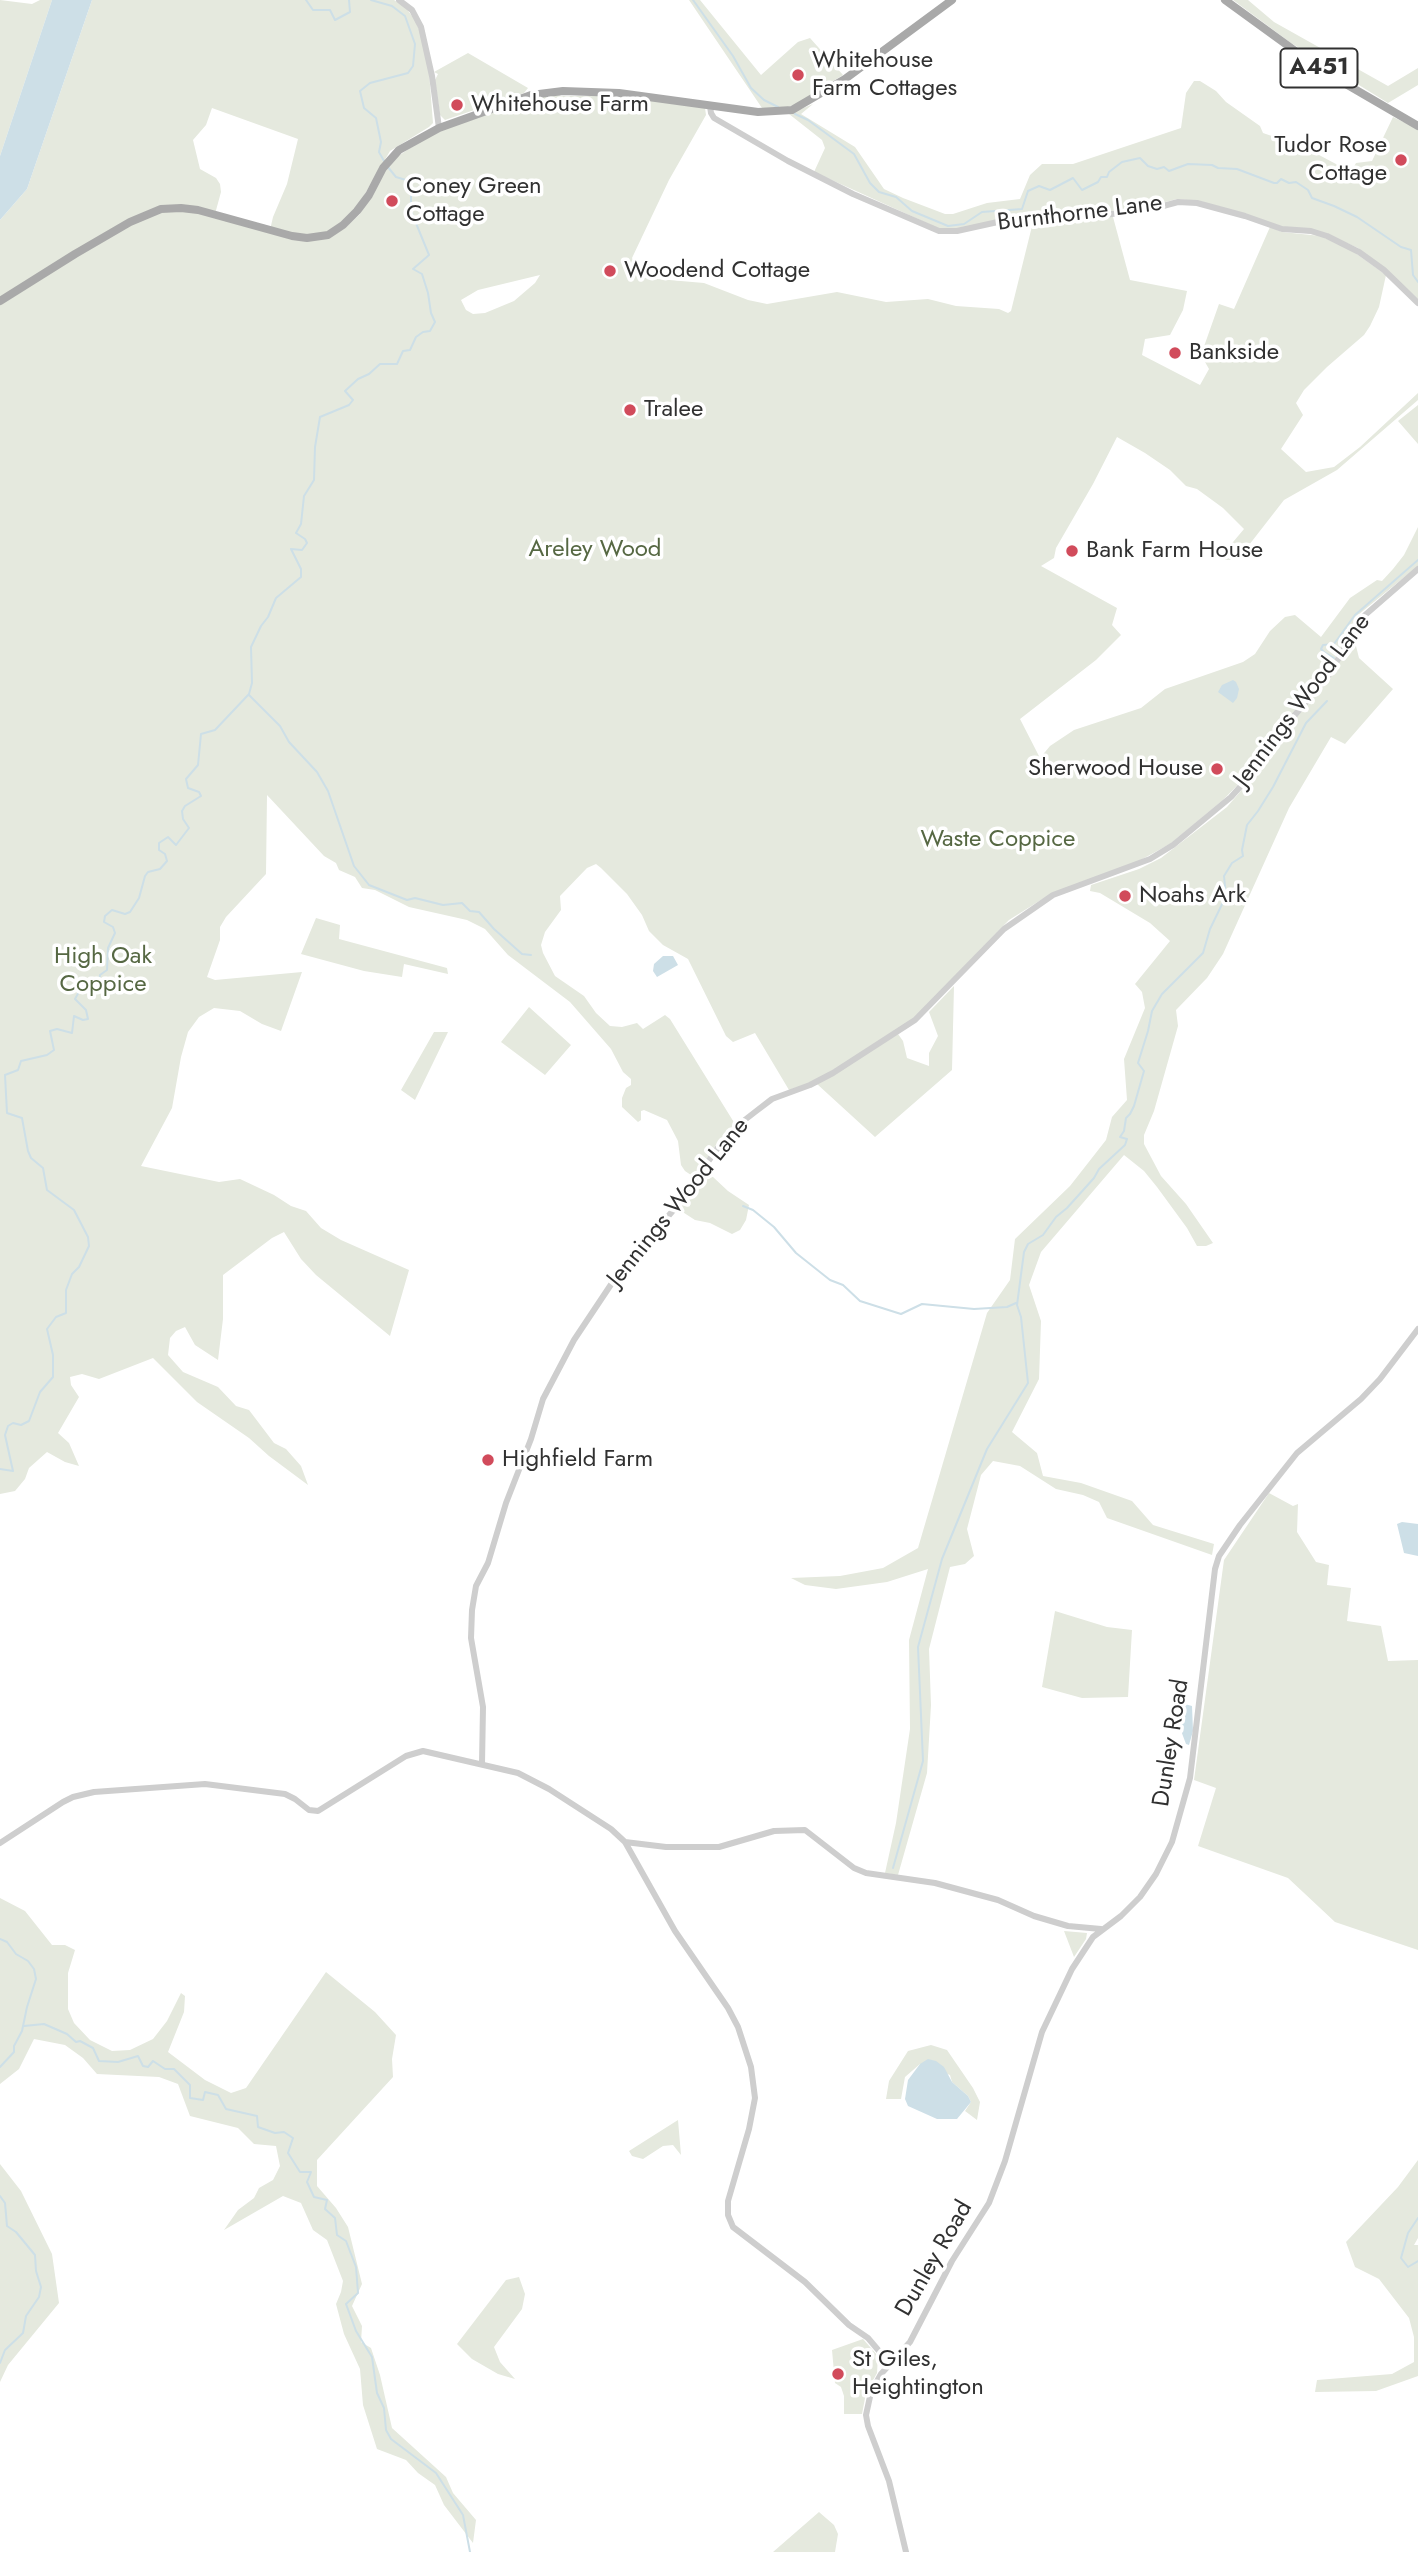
<!DOCTYPE html>
<html>
<head>
<meta charset="utf-8">
<style>
  body { margin:0 }
  canvas { display:block; background:#fff }
</style>
</head>
<body>
<canvas width="1418" height="2552"></canvas>
<script>
const ctx = document.querySelector('canvas').getContext('2d');
ctx.lineJoin = 'round';
function fill(path, color) { ctx.fillStyle = color; ctx.fill(path, 'evenodd'); }
const shape = rows => new Path2D(rows.map(r => 'M' + r).join(''));
function strokePath(path, color, width, dash) { ctx.strokeStyle = color; ctx.lineWidth = width; ctx.lineCap = dash ? 'butt' : 'round'; ctx.setLineDash(dash || []); ctx.stroke(path); }
function write(font, color, halo, rows, align = 'center') {
  ctx.font = font + ' Jost,sans-serif'; ctx.lineWidth = 7; ctx.setLineDash([]); ctx.textBaseline = 'middle'; ctx.strokeStyle = halo; ctx.fillStyle = color; for (const [text, x, y, turn = 0] of rows) {
    ctx.save(); ctx.translate(x, y); ctx.rotate((+turn || 0) * Math.PI / 180); ctx.textAlign = isNaN(turn) ? turn : align; if (halo) ctx.strokeText(text, 0, 0); ctx.fillText(text, 0, 0); ctx.restore();
  }
}
fill(shape([
  [0,0,32,4,40,0,52,0,0,156],
  [92,0,394,0,406,8,415,20,421,34,429,72,433,123,429,127,390,151,345,228,360,214,385,171,397,157,413,146,446,128,531,97,558,94,561,96,619,96,705,108,706,115,669,180,632,258,640,274,646,278,704,283,748,300,767,304,837,292,886,302,928,299,956,306,999,309,1008,313,1011,311,1034,218,1113,217,1130,280,1187,291,1183,310,1170,335,1145,339,1142,355,1200,385,1209,369,1201,355,1219,304,1234,309,1270,227,1282,232,1321,236,1354,252,1386,275,1379,307,1370,326,1364,335,1327,367,1304,390,1296,403,1303,415,1281,449,1306,472,1334,467,1360,447,1418,393,1418,400,1337,470,1284,500,1242,554,1234,560,1221,560,1216,556,1228,548,1244,529,1223,508,1197,489,1186,486,1170,470,1145,453,1117,437,1093,484,1056,548,1054,558,1041,566,1117,608,1112,625,1121,635,1096,660,1020,719,1040,758,1050,746,1074,730,1141,708,1165,689,1243,662,1255,654,1270,631,1285,617,1295,615,1321,637,1350,598,1377,580,1382,581,1393,569,1404,555,1418,527,1418,566,1358,615,1337,656,1340,661,1349,648,1353,634,1359,658,1393,689,1345,744,1331,737,1289,808,1223,954,1207,978,1176,1010,1178,1026,1154,1111,1144,1135,1144,1144,1161,1176,1186,1204,1213,1243,1206,1246,1197,1246,1187,1228,1157,1187,1144,1171,1124,1155,1041,1252,1029,1285,1041,1321,1039,1379,1012,1432,1037,1453,1043,1476,1081,1483,1132,1501,1153,1525,1214,1544,1212,1555,1107,1518,1099,1502,1083,1495,1056,1489,1020,1466,993,1461,981,1475,967,1529,974,1556,965,1564,950,1567,929,1649,931,1705,927,1773,898,1875,885,1873,896,1823,910,1729,909,1640,928,1569,887,1582,836,1589,805,1585,791,1578,840,1576,883,1568,918,1548,987,1313,1010,1280,1015,1239,1070,1186,1106,1140,1112,1117,1127,1100,1124,1059,1145,1008,1142,992,1135,984,1170,941,1150,923,1100,893,1090,891,1091,885,1139,869,1161,858,1227,807,1263,765,1281,735,1255,767,1223,800,1170,844,1137,862,1052,893,1009,920,915,1017,856,1057,810,1083,789,1090,755,1033,733,1042,726,1036,688,959,663,945,649,931,642,915,627,894,601,868,596,864,587,868,560,896,561,910,545,932,541,945,543,953,555,976,584,996,596,1013,610,1026,622,1027,637,1023,643,1029,665,1015,670,1019,735,1124,718,1142,694,1177,685,1171,681,1165,678,1141,667,1120,644,1110,641,1111,641,1120,638,1122,622,1107,622,1098,626,1088,631,1085,631,1079,623,1072,611,1049,570,1002,508,955,485,929,467,920,409,907,375,890,362,888,355,877,339,870,336,863,324,856,267,795,266,874,226,917,220,927,220,940,207,977,215,980,302,972,281,1031,262,1024,240,1011,214,1008,199,1017,188,1032,181,1057,172,1108,141,1166,219,1182,240,1179,274,1195,291,1206,306,1211,321,1228,341,1240,409,1270,390,1336,316,1275,301,1259,284,1232,272,1238,223,1275,223,1319,218,1360,195,1345,185,1327,176,1331,170,1338,168,1355,183,1372,218,1387,236,1406,249,1410,274,1443,286,1449,301,1466,308,1485,269,1456,249,1438,197,1402,153,1358,99,1379,82,1374,70,1377,71,1385,79,1397,58,1433,69,1443,79,1466,65,1462,47,1452,29,1468,25,1479,15,1491,0,1494,0,220,27,189],
  [212,108,298,139,287,184,273,217,270,230,215,214,221,192,220,184,216,178,200,169,193,140,206,125],
  [540,275,535,283,514,301,485,313,473,314,466,310,461,300,478,290],
  [689,0,700,0,761,75,798,42,810,38,843,75,796,104,785,108,762,108],
  [1233,0,1248,0,1274,22,1388,86,1418,68,1418,85,1388,103,1291,43],
  [468,53,528,88,524,93,445,120,440,115,435,80,438,74,434,72],
  [1194,81,1200,81,1216,91,1226,102,1260,126,1263,133,1304,147,1351,172,1356,163,1372,161,1393,117,1418,129,1418,299,1383,267,1358,248,1347,243,1282,227,1200,201,1177,199,1154,205,1097,213,1024,214,951,230,940,229,814,172,825,148,822,140,789,114,813,104,801,114,855,147,884,189,903,198,945,214,953,214,987,203,1020,199,1030,175,1042,164,1073,164,1181,128,1186,93],
  [1418,405,1418,444,1398,421],
  [316,918,340,925,339,939,447,968,448,974,404,964,402,977,364,971,301,954],
  [954,986,952,1070,875,1137,817,1084,898,1034,903,1041,907,1058,929,1066,929,1053,938,1036,929,1012],
  [529,1007,571,1045,545,1075,501,1042],
  [434,1032,448,1032,415,1100,401,1090],
  [703,1175,713,1177,728,1191,749,1205,746,1220,740,1230,732,1234,710,1223,695,1220,678,1209],
  [1269,1493,1293,1506,1298,1504,1297,1532,1316,1562,1329,1565,1327,1585,1351,1588,1347,1621,1381,1626,1388,1661,1418,1660,1418,1950,1335,1922,1288,1878,1198,1846,1216,1788,1194,1780,1224,1560],
  [1055,1611,1107,1627,1132,1630,1128,1697,1082,1698,1042,1687],
  [0,1898,25,1911,52,1945,65,1945,75,1950,68,1973,68,2009,74,2023,90,2040,112,2051,130,2050,153,2039,167,2021,181,1993,185,1996,184,2012,168,2052,205,2080,231,2093,246,2088,326,1972,375,2012,396,2035,392,2059,393,2077,317,2160,317,2186,336,2208,348,2227,362,2284,352,2306,362,2326,361,2342,371,2348,380,2375,392,2428,446,2477,453,2493,476,2520,473,2543,444,2505,435,2485,418,2473,406,2460,377,2449,363,2405,360,2369,344,2334,336,2304,341,2292,343,2281,327,2240,313,2230,301,2203,283,2196,224,2230,238,2210,254,2198,259,2188,273,2180,280,2166,276,2146,254,2144,238,2128,190,2116,178,2084,159,2077,97,2074,83,2058,65,2045,34,2039,19,2069,0,2084],
  [1064,1931,1087,1933,1086,1939,1074,1957],
  [931,2045,947,2050,973,2088,980,2102,977,2120,965,2111,971,2102,968,2096,952,2082,950,2075,920,2064,905,2077,901,2099,886,2099,889,2081,908,2051],
  [678,2120,681,2155,673,2145,663,2146,643,2159,632,2156,629,2151],
  [1418,2160,1418,2238,1414,2245,1418,2245,1418,2376,1376,2391,1315,2392,1317,2380,1392,2374,1414,2362,1414,2337,1409,2318,1379,2279,1355,2267,1346,2242,1398,2187],
  [0,2164,21,2191,52,2254,59,2303,8,2365,0,2382],
  [519,2277,525,2294,522,2309,494,2347,500,2362,515,2379,498,2374,472,2359,457,2344,506,2280],
  [863,2339,878,2356,877,2373,866,2393,862,2414,844,2414,844,2396,841,2387,835,2383,832,2350],
  [819,2512,834,2525,838,2534,835,2552,773,2552]
]), '#e5e9de');
fill(shape([
  [52,0,92,0,27,189,0,220,0,156],
  [1233,680,1236,682,1239,689,1237,698,1233,703,1218,692,1222,685],
  [663,956,673,956,678,965,657,977,653,971,654,964],
  [1402,1522,1418,1524,1418,1556,1404,1553,1397,1524],
  [1181,1703,1192,1706,1193,1731,1189,1745,1186,1744,1180,1728,1177,1713],
  [928,2059,936,2061,944,2067,952,2082,968,2096,971,2102,957,2119,937,2119,908,2106,905,2099,908,2080,920,2064]
]), '#cddfe7');
strokePath(shape([
  [306,0,313,10,330,10,335,20,350,12,349,0],
  [371,0,392,6,405,16,415,44,413,66,408,73,370,83,360,91,364,108,376,118,381,142,379,152,384,161],
  [693,0,733,56,751,88,764,100,778,107],
  [795,114,808,120,854,154,870,183,879,192,896,197,912,211,948,226,964,224,982,212,1022,209,1028,191,1039,186,1050,190,1073,178,1082,190,1098,182,1101,177,1107,177,1109,172,1122,162,1140,158,1148,166,1157,169,1164,167,1169,171,1188,164,1212,165,1218,168,1237,169,1274,183,1277,183,1281,179,1289,183,1296,182,1308,190,1312,198,1334,206,1357,217,1401,247,1411,250,1413,275,1418,282],
  [1334,658,1324,652,1321,649,1323,645,1334,644,1355,615,1418,560],
  [249,695,280,726,289,742,317,772,328,791,354,866,369,885,407,900,415,898,443,905,462,903,470,911,479,912,494,929,522,954,531,955],
  [743,1206,753,1210,774,1227,796,1253,830,1280,843,1285,860,1301,901,1314,922,1304,974,1309,1007,1307,1016,1303],
  [0,1469,13,1471,5,1435,8,1426,13,1423,21,1425,29,1421,40,1392,53,1377,53,1355,47,1329,56,1317,66,1313,66,1290,72,1274,79,1267,89,1246,88,1237,74,1210,47,1190,43,1168,31,1158,28,1151,22,1118,7,1113,5,1075,18,1070,21,1061,47,1055,54,1050,50,1031,57,1029,72,1033,74,1016,83,1020,88,1019,86,1010,75,999,80,990,99,985,100,975,107,970,108,948,115,933,113,927,104,922,105,916,112,910,125,914,130,912,139,898,145,876,148,872,160,869,167,861,165,854,159,850,159,843,168,837,176,845,189,828,183,819,182,811,185,806,201,796,199,792,188,788,186,779,198,765,201,734,215,730,249,694,252,683,251,647,261,626,268,617,276,598,301,577,301,569,291,549,302,550,307,543,305,539,296,533,301,524,304,496,314,480,315,447,320,417,349,405,353,400,345,391,358,379,369,374,380,364,397,364,403,351,410,350,416,337,423,332,430,331,435,322,431,313,428,293,422,274,413,269,429,255,411,211,411,191,406,180,396,177,387,166],
  [893,1868,923,1761,918,1647,942,1559,987,1449,1028,1383,1021,1317,1017,1305,1024,1252,1028,1244,1043,1235,1056,1217,1067,1208,1094,1178,1099,1169,1125,1145,1127,1139,1120,1137,1124,1131,1126,1118,1130,1114,1134,1106,1144,1071,1138,1063,1148,1031,1152,1011,1162,994,1203,953,1210,929,1226,896,1224,876,1232,863,1243,856,1242,850,1247,825,1258,811,1273,787,1306,723,1327,701],
  [0,1939,7,1942,16,1954,28,1961,34,1969,36,1979,27,2007,22,2031,14,2046,14,2052,0,2067],
  [24,2026,44,2024,67,2034,76,2042,80,2041,93,2048,99,2061,118,2062,138,2056,143,2066,148,2067,153,2061,165,2069,174,2069,190,2085,190,2098,203,2100,205,2092,218,2095,226,2109,257,2116,258,2127,275,2133,284,2132,293,2138,288,2153,300,2172,311,2172,307,2182,314,2197,327,2200,325,2209,335,2218,337,2235,346,2241,356,2267,358,2293,346,2304,356,2331,372,2357,377,2393,384,2408,386,2430,391,2439,436,2473,463,2515,470,2552],
  [0,2196,5,2203,7,2226,16,2232,35,2255,36,2271,41,2287,39,2297,26,2316,23,2333,5,2350,0,2363],
  [1418,2218,1408,2233,1401,2258,1408,2267,1418,2261]
]), '#cddfe7', 2);
strokePath(shape([
  [399,0,412,10,421,27,432,76,439,128],
  [710,106,711,113,714,118,788,161,853,194,939,231,957,231,1016,218,1096,216,1152,209,1178,202,1197,203,1245,216,1282,229,1311,231,1327,236,1359,252,1384,270,1418,303],
  [482,1764,483,1707,471,1638,472,1610,476,1586,488,1563,506,1503,531,1439,543,1399,574,1340,614,1280,676,1207,717,1149,737,1126,755,1112,772,1099,810,1085,833,1073,915,1020,1004,929,1053,895,1150,859,1173,845,1231,797,1257,768,1277,736,1328,676,1343,651,1357,622,1418,569],
  [625,1842,666,1847,719,1847,774,1831,805,1830,854,1868,866,1873,935,1883,998,1900,1034,1916,1068,1926,1101,1929],
  [0,1843,63,1802,73,1797,94,1792,205,1784,285,1794,295,1799,309,1810,318,1811,406,1756,423,1751,518,1773,549,1789,611,1829,625,1842,675,1931,728,2008,738,2027,751,2067,755,2098,749,2129,728,2201,728,2215,733,2227,805,2282,849,2325,868,2338,879,2351,887,2367],
  [906,2552,889,2481,868,2426,866,2415,871,2392,881,2374,910,2342,952,2261,989,2203,1005,2161,1042,2032,1072,1969,1093,1937,1121,1916,1140,1897,1156,1874,1172,1842,1190,1778,1215,1569,1219,1556,1240,1525,1297,1453,1361,1399,1380,1379,1418,1329]
]), '#cecece', 6);
strokePath(shape([
  [1225,0,1320,69,1418,126],
  [0,301,75,254,130,222,161,209,181,208,198,210,292,236,307,238,328,235,343,225,357,211,369,195,383,168,399,150,439,128,531,95,563,91,619,93,758,112,792,110,845,79,952,0]
]), '#a9a9a9', 8);
for (const [x, y, r, color] of [
  [798,75,7,"#d14b5b"],
  [457,105,7,"#d14b5b"],
  [1401,160,7,"#d14b5b"],
  [392,201,7,"#d14b5b"],
  [610,271,7,"#d14b5b"],
  [1175,353,7,"#d14b5b"],
  [630,410,7,"#d14b5b"],
  [1072,551,7,"#d14b5b"],
  [1217,769,7,"#d14b5b"],
  [1125,896,7,"#d14b5b"],
  [488,1460,7,"#d14b5b"],
  [838,2374,7,"#d14b5b"]
]) { const dot = new Path2D(); dot.arc(x, y, r, 0, 2 * Math.PI); ctx.fillStyle = color; ctx.fill(dot); strokePath(dot, '#fff', 2.5); }
for (const [x, y, w] of [
  [1319,68,77]
]) { const box = new Path2D(); box.roundRect(x - w / 2, y - 19.5, w, 39, 5); ctx.fillStyle = '#fff'; ctx.fill(box); strokePath(box, '#313131', 2); }
write('bold 23px', '#313131', null, [
  ["A451",1319,68]
]);
write('24px', '#313131', '#fff', [
  ["Whitehouse",812,61],
  ["Farm Cottages",812,89],
  ["Whitehouse Farm",471,105],
  ["Tudor Rose",1387,146,"right"],
  ["Cottage",1387,174,"right"],
  ["Coney Green",406,187],
  ["Cottage",406,215],
  ["Woodend Cottage",624,271],
  ["Bankside",1189,353],
  ["Tralee",644,410],
  ["Bank Farm House",1086,551],
  ["Sherwood House",1203,769,"right"],
  ["Noahs Ark",1139,896],
  ["Highfield Farm",502,1460],
  ["St Giles,",852,2360],
  ["Heightington",852,2388]
], 'left');
write('24px', '#313131', '#fff', [
  ["Burnthorne Lane",1080,214,-7],
  ["Jennings Wood Lane",1303,701,-53],
  ["Jennings Wood Lane",679,1203,-51],
  ["Dunley Road",1172,1743,-81],
  ["Dunley Road",935,2259,-60]
]);
write('24px', '#566843', '#fff', [
  ["Areley Wood",595,550],
  ["Waste Coppice",998,840],
  ["High Oak",103,957],
  ["Coppice",103,985]
]);
</script>
</body>
</html>
